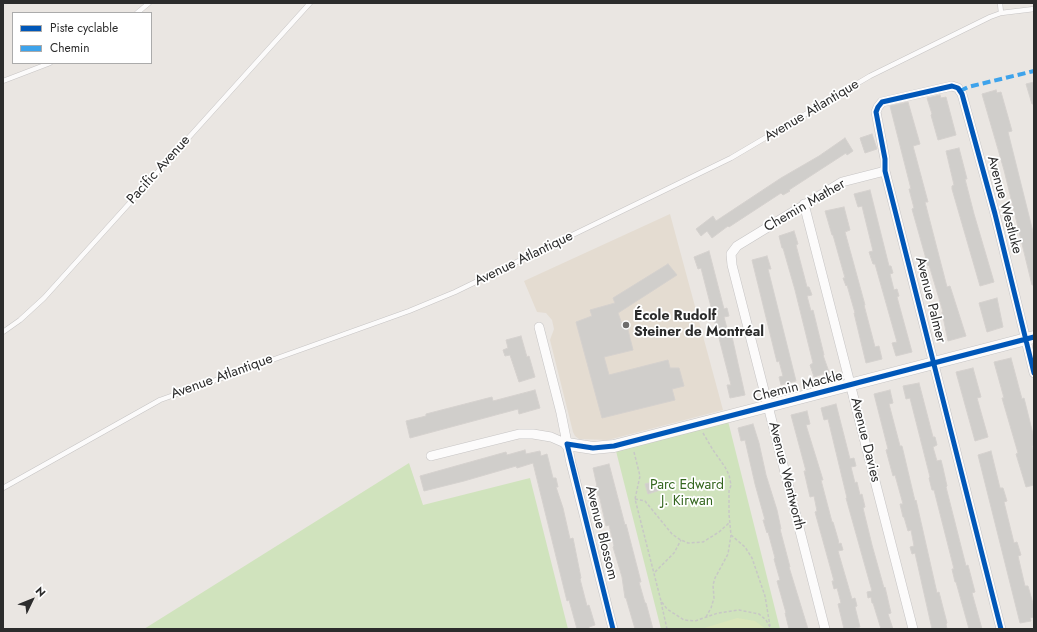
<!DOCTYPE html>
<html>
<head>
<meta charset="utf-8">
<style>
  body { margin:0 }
  #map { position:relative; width:1037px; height:632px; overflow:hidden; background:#eae6e2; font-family:Jost,sans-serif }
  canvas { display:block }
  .frame { position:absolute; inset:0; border:4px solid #2c2c2c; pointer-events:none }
  .legend { position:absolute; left:12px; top:12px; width:140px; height:52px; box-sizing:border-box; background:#fff; border:1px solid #ababab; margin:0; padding:5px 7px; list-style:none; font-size:12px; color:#2c2c2c }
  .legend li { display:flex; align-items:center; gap:8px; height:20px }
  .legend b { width:20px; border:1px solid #ababab }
  .north { position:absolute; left:12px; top:580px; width:40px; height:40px; -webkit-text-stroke:3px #fff; paint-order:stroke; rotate:47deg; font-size:11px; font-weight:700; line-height:16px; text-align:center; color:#2c2c2c }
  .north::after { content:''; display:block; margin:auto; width:14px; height:18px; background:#2c2c2c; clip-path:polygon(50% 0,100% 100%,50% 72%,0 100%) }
</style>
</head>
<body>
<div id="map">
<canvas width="1037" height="632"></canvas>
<div class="frame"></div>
<ul class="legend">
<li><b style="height:5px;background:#0057b8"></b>Piste cyclable</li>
<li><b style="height:5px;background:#3ea3eb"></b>Chemin</li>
</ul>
<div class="north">N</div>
</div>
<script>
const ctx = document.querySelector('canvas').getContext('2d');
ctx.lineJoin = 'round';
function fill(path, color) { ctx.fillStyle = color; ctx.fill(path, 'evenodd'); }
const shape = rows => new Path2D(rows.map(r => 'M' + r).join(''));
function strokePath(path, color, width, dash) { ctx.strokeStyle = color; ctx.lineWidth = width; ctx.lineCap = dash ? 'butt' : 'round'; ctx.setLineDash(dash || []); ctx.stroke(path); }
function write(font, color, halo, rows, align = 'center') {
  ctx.font = font + ' Jost,sans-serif'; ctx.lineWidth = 3.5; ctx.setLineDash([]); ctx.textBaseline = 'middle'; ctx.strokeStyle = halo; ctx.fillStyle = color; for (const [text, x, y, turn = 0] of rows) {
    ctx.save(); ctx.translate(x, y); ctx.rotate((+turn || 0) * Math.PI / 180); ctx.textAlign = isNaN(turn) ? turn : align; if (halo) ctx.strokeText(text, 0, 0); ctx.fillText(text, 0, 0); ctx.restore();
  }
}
fill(shape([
  [670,214,723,410,608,440,579,439,575,436,573,432,550,340,554,329,552,320,546,313,537,312,524,281]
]), '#e4dcd1');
fill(shape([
  [728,421,780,629,661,629,616,451],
  [409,463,423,505,530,478,568,629,144,629]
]), '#d0e3bd');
fill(shape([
  [737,618,755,621,766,629,701,629]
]), '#dae6bb');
const building = shape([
  [1034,82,1034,104,1032,104,1026,84,1034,82],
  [996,90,997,93,1001,92,1012,131,1008,132,1034,236,1034,285,1032,285,1004,170,982,94,996,90],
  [940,95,941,98,946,97,956,135,938,140,931,115,932,114,927,98,940,95],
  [908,102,920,144,913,146,928,202,925,202,947,287,950,286,966,336,948,341,942,312,943,312,929,265,928,266,912,209,914,208,909,189,911,189,890,106,908,102],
  [872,134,877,149,865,153,860,138,872,134],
  [845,138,853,151,847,155,846,153,789,190,790,191,783,195,781,193,729,227,728,226,712,238,707,231,701,236,696,229,713,216,716,221,781,178,819,156,845,138],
  [959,148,967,179,965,179,974,214,994,282,980,286,952,189,952,186,954,185,946,151,959,148],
  [870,190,889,266,891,266,893,273,890,274,894,290,897,289,899,296,897,297,912,352,896,356,892,343,897,342,875,264,873,264,869,252,873,251,862,206,858,207,854,194,870,190],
  [844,207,850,230,845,232,865,305,864,305,875,347,879,346,882,359,866,363,854,313,855,313,847,285,846,286,843,278,845,278,833,235,832,235,825,211,844,207],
  [794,231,798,244,796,245,807,287,809,287,812,295,807,296,811,311,813,310,824,355,823,355,829,372,814,377,810,365,813,363,795,290,783,248,782,248,779,236,794,231],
  [709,251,724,309,727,308,729,316,724,317,728,332,731,332,745,395,730,398,727,385,731,385,701,268,698,269,694,257,709,251],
  [767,256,771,269,768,269,796,381,781,385,779,377,783,376,779,361,777,362,775,354,752,260,767,256],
  [668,264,677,275,618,313,623,327,627,326,633,350,604,357,609,375,668,360,670,368,679,368,684,386,672,389,675,400,602,418,576,322,592,316,590,310,615,303,613,298,668,264],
  [997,298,1003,327,987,332,979,303,997,298],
  [521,336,527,357,529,356,535,377,519,382,510,355,505,356,503,350,508,348,506,340,521,336],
  [1011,358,1022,399,1024,398,1034,438,1034,446,1032,446,1034,452,1034,485,1026,487,1016,454,1018,453,1002,398,1004,398,994,362,1011,358],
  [973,368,981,397,977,398,988,437,975,441,956,372,973,368],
  [919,383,933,437,935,437,937,445,933,447,937,461,941,460,943,468,947,486,946,487,966,566,968,565,975,592,972,593,982,629,969,629,956,582,955,582,952,569,954,569,934,490,932,490,929,478,930,477,910,398,906,399,903,386,919,383],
  [535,390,540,408,519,414,518,409,410,438,406,421,426,416,426,414,492,397,493,401,535,390],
  [890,390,893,403,889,404,900,446,902,446,915,501,916,500,937,593,939,592,947,623,946,624,947,629,932,629,915,553,912,554,910,547,914,546,911,530,908,531,904,517,903,517,900,504,903,504,895,475,893,476,886,450,888,449,874,394,890,390],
  [836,404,850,459,854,458,856,466,851,467,855,483,857,482,860,495,862,494,865,507,863,508,872,545,884,588,885,587,891,613,888,614,893,629,881,629,873,603,872,603,871,597,868,598,867,592,872,591,846,498,847,498,828,419,824,420,821,408,836,404],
  [807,411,810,424,806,425,823,480,821,480,832,522,833,522,838,539,839,544,841,543,843,550,838,551,852,599,855,598,857,606,855,607,860,627,850,629,844,629,838,604,841,603,837,588,834,589,832,581,834,581,815,512,817,511,814,496,810,497,804,471,806,471,791,415,807,411],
  [753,424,759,443,766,475,777,510,781,529,780,529,790,567,789,567,808,629,789,629,785,613,786,613,777,581,780,580,774,559,775,558,768,532,767,533,763,520,765,520,755,484,745,440,741,441,738,428,753,424],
  [525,450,526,454,540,451,541,456,547,454,553,478,556,478,558,487,556,487,563,508,570,539,573,538,581,578,580,579,587,606,589,605,595,625,589,627,589,629,577,629,569,600,567,601,533,463,517,468,516,466,464,481,424,491,420,476,506,452,507,455,525,450],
  [991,451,1000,488,1003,488,1007,501,1004,502,1014,543,1017,542,1021,555,1018,556,1025,586,1028,586,1034,607,1034,617,1030,618,1031,621,1020,623,978,455,991,451],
  [609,464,625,525,626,524,641,582,639,582,645,603,646,603,653,629,635,629,626,598,625,598,622,577,613,547,614,546,609,525,606,526,599,495,598,496,596,486,597,486,593,468,609,464],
  [657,481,660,490,648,494,645,484,657,481]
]);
fill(building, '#d0cecb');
strokePath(building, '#d5d1ce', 1);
const lane = shape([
  [1000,3,1001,13],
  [137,13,149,3],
  [3,81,50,63],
  [3,332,20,320,44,298,310,3],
  [3,488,160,400,409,311,455,292,731,158,870,76,990,17,1001,13,1034,9]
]);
const street = shape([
  [804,204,913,629],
  [539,327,561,413,571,463,613,629],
  [431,456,519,434,533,434,551,437,567,444],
  [825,629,732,265,731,254,737,246,842,182,885,171],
  [1001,629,885,171,885,159,876,112,878,107,882,102,952,86,958,88,962,94,995,214,1034,373]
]);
const secondary = shape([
  [567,444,593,448,614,446,1034,337]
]);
strokePath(lane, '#c6c4c4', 5.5);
strokePath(street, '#c6c4c4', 10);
strokePath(secondary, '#c6c4c4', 13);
strokePath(shape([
  [703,433,713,450,725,467,729,475,731,485,729,491,729,514,731,535,745,547,752,558,765,596,770,626],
  [634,452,640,476,635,499,661,601,667,609,684,620,695,621,718,613,739,610,759,614,766,620,771,629],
  [635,499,645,501,672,534,679,539,688,543,703,542,719,532,729,523],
  [655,572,674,553,681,540],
  [661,602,667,629],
  [706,617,711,608,714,598,713,585,715,578,728,554,731,535]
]), '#c7c7c6', 1.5, [3, 2]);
strokePath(lane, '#fcfbfb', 4.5);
strokePath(street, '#fcfbfb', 9);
strokePath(secondary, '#fcfbfb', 12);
strokePath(shape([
  [960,91,968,87,1034,71]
]), '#3ea3eb', 4, [8, 4]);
strokePath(shape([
  [613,629,567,444,593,448,614,446,1034,337],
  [1001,629,885,171,885,159,876,112,878,107,882,102,952,86,958,88,962,94,995,214,1034,373]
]), '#0057b8', 5);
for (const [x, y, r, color] of [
  [626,325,4,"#6e6d6c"]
]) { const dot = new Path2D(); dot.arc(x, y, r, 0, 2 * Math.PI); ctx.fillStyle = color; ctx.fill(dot); strokePath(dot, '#fff', 1.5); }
write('14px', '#2c2c2c', '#fff', [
  ["Avenue Atlantique",812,111,-31],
  ["Pacific Avenue",159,170,-48],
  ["Avenue Westluke",1004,205,75],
  ["Chemin Mather",805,206,-30],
  ["Avenue Atlantique",524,259,-26],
  ["Avenue Palmer",930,300,76],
  ["Avenue Atlantique",222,377,-20],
  ["Chemin Mackle",798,387,-14],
  ["Avenue Davies",865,440,76],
  ["Avenue Wentworth",786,476,76],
  ["Avenue Blossom",601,533,76]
]);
write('bold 14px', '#2c2c2c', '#fff', [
  ["École Rudolf",634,317],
  ["Steiner de Montréal",634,333]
], 'left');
write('14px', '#34661f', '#fff', [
  ["Parc Edward",687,486],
  ["J. Kirwan",687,502]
]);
</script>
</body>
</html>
